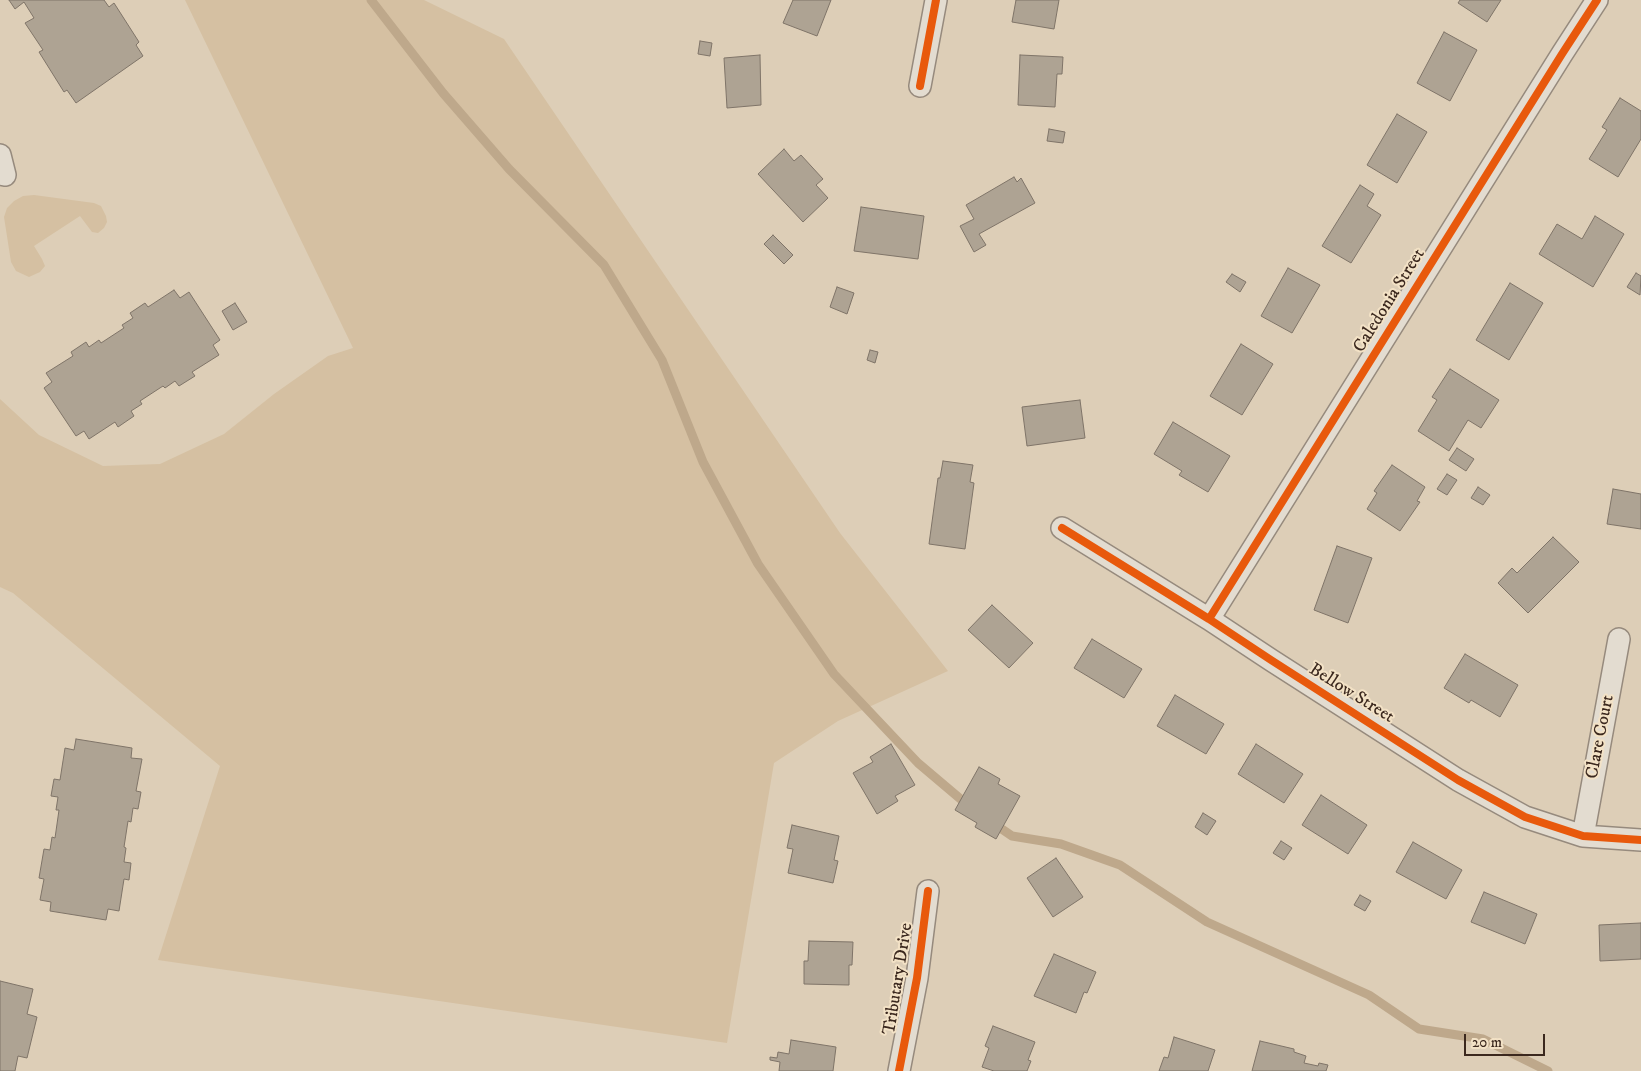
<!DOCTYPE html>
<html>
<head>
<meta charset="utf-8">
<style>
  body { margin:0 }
  #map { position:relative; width:1641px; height:1071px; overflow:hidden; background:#ddceb7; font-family:"IM FELL DW Pica",serif }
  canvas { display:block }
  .scale { position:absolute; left:1464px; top:1034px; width:81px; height:22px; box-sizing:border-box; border:2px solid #3b281e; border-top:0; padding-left:6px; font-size:15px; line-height:18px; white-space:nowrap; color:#3b281e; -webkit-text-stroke:4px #f3e2c6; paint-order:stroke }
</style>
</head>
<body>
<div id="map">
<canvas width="1641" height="1071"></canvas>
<div class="scale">20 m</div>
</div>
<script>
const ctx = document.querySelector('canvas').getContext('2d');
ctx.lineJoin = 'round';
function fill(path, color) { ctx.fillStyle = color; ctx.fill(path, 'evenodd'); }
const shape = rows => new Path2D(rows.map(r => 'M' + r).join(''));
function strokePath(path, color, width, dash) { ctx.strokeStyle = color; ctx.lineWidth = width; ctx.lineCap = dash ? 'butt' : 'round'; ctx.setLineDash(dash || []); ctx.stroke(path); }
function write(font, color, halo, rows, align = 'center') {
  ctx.font = font + ' "IM FELL DW Pica",serif'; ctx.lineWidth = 4; ctx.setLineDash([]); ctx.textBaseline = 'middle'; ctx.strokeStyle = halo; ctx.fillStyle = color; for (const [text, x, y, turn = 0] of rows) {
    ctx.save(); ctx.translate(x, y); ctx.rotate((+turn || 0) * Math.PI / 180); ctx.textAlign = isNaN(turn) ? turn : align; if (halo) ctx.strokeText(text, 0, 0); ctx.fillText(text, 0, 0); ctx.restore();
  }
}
fill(shape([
  [185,0,424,0,504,39,840,533,948,671,838,721,774,763,727,1043,158,960,220,766,13,593,0,587,0,399,39,435,103,466,160,464,224,434,274,394,328,356,353,348],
  [34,195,94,203,101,206,106,216,107,222,104,228,98,233,92,232,80,216,34,246,42,259,45,266,40,272,29,277,16,271,11,262,4,217,7,208,14,201,23,196]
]), '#d5c0a2');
strokePath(shape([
  [371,0,443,93,509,169,604,265,662,360,703,462,758,564,834,674,918,763,970,807],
  [993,823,1012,836,1061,844,1120,865,1207,922,1369,995,1419,1029,1483,1039,1548,1071]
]), '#bea88b', 9);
const building = shape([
  [9,0,104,0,109,7,114,3,139,42,136,45,143,56,76,103,67,90,64,92,39,52,43,50,25,23,34,18,24,2,15,9,9,0],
  [793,0,831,0,817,36,783,23,793,0],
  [1016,0,1059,0,1054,29,1012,22,1016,0],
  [1460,0,1501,0,1487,22,1458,3,1460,0],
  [1444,32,1477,50,1450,101,1417,83,1444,32],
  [700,41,712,43,710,56,698,54,700,41],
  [760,55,761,105,727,108,724,58,760,55],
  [1020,55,1063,57,1062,74,1057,74,1055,107,1018,105,1020,55],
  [1620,98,1641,111,1641,139,1618,177,1589,159,1607,130,1602,127,1620,98],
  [1397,114,1427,132,1397,183,1367,165,1397,114],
  [1049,129,1065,132,1063,143,1047,141,1049,129],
  [784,149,794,161,801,155,823,179,816,185,828,198,803,222,758,174,784,149],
  [1014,177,1017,182,1021,178,1035,203,979,234,986,245,974,252,960,226,974,219,966,205,1014,177],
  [1360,185,1374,194,1367,206,1381,215,1351,263,1322,246,1360,185],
  [861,207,924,216,918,259,854,251,861,207],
  [1595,216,1624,234,1593,287,1539,254,1557,224,1582,239,1595,216],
  [773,235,793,255,784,264,764,244,773,235],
  [1288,268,1320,285,1292,333,1261,316,1288,268],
  [1636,273,1641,276,1640,295,1627,287,1636,273],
  [1232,274,1246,282,1240,292,1226,282,1232,274],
  [1510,283,1543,303,1509,360,1476,340,1510,283],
  [837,287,854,293,847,314,830,307,837,287],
  [174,290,180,298,189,292,220,340,213,345,219,355,192,372,195,376,179,386,175,381,165,388,163,386,140,401,142,404,131,411,134,416,118,427,115,422,89,439,84,431,76,436,44,388,52,382,46,373,73,356,71,352,86,342,89,347,99,340,101,343,124,328,122,325,133,318,130,313,145,303,148,307,174,290],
  [235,303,247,322,233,330,222,311,235,303],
  [1241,344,1273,364,1242,415,1210,396,1241,344],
  [870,350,878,352,875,363,867,360,870,350],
  [1450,369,1499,400,1481,428,1468,420,1449,451,1418,431,1437,400,1432,397,1450,369],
  [1080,400,1085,438,1027,446,1022,407,1080,400],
  [1173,422,1230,456,1208,492,1179,475,1182,471,1154,454,1173,422],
  [1457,448,1474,459,1466,471,1449,460,1457,448],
  [943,461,973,465,970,482,974,483,965,549,929,544,938,478,940,478,943,461],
  [1392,465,1425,487,1417,501,1420,502,1400,531,1367,509,1377,493,1374,491,1392,465],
  [1447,474,1457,480,1447,495,1437,489,1447,474],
  [1478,487,1490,495,1483,505,1471,498,1478,487],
  [1613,489,1641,494,1641,529,1607,524,1613,489],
  [1553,537,1579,562,1528,613,1498,583,1512,568,1517,573,1553,537],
  [1337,546,1372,558,1348,623,1314,610,1337,546],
  [992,605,1033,643,1009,668,968,630,992,605],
  [1092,639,1142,669,1124,698,1074,668,1092,639],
  [1465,654,1518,685,1500,717,1471,700,1469,703,1444,688,1465,654],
  [1175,695,1224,724,1206,754,1157,726,1175,695],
  [76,739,132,748,131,758,142,759,136,791,141,792,138,809,133,808,131,822,128,821,124,847,126,848,124,862,131,863,129,880,124,879,119,911,108,909,106,920,50,911,51,902,40,900,44,879,39,878,44,849,50,850,52,837,55,838,59,810,56,810,58,797,51,796,54,779,60,780,65,748,74,750,76,739],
  [891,744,915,785,895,796,898,801,877,814,853,773,873,762,870,757,891,744],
  [1256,744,1303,774,1284,803,1238,774,1256,744],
  [979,767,1000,779,998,784,1020,796,996,839,975,827,977,823,955,810,979,767],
  [1321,795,1367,825,1348,854,1302,825,1321,795],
  [1203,813,1216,821,1207,835,1195,827,1203,813],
  [792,825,839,836,834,860,838,861,833,883,788,873,793,849,787,848,792,825],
  [1281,841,1292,848,1284,860,1273,853,1281,841],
  [1413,842,1462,870,1446,899,1396,872,1413,842],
  [1056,858,1083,897,1053,917,1027,878,1056,858],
  [1484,892,1537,914,1525,944,1471,922,1484,892],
  [1360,895,1371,901,1365,911,1354,905,1360,895],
  [1641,923,1641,959,1600,961,1599,925,1641,923],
  [809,941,853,942,852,965,849,965,849,985,804,984,804,961,808,961,809,941],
  [1054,954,1096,972,1087,993,1084,992,1076,1013,1034,996,1054,954],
  [0,981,33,989,27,1014,37,1017,27,1058,18,1056,15,1071,0,1071,0,981],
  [993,1026,1035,1042,1028,1060,1031,1061,1027,1071,994,1071,982,1067,989,1048,985,1046,993,1026],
  [1174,1037,1215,1050,1208,1071,1159,1071,1164,1057,1168,1058,1174,1037],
  [791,1040,836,1047,833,1071,779,1071,780,1062,770,1060,770,1057,777,1058,778,1052,789,1054,791,1040],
  [1260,1041,1294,1049,1294,1052,1306,1056,1304,1063,1318,1066,1319,1063,1328,1065,1326,1071,1252,1071,1260,1041]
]);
fill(building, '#aea393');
strokePath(building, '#7f7468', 1);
const minor = shape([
  [920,86,936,0],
  [0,155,5,175,0,174],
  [1062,528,1209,619,1271,660,1458,780,1525,817,1583,836,1641,840],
  [1209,619,1562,54,1597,0],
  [1583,836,1619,639],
  [899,1071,917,978,928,891]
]);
strokePath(minor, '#968a7d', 24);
strokePath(minor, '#e3dcd0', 21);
strokePath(shape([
  [920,86,936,0],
  [1062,528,1209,619,1271,660,1458,780,1525,817,1583,836,1641,840],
  [1209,619,1562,54,1597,0],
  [899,1071,917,978,928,891]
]), '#e8590c', 8);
write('18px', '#3b281e', '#f3e2c6', [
  ["Caledonia Street",1390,301,-58],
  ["Bellow Street",1351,694,32],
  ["Clare Court",1601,737,-79],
  ["Tributary Drive",899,979,-81]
]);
</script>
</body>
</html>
